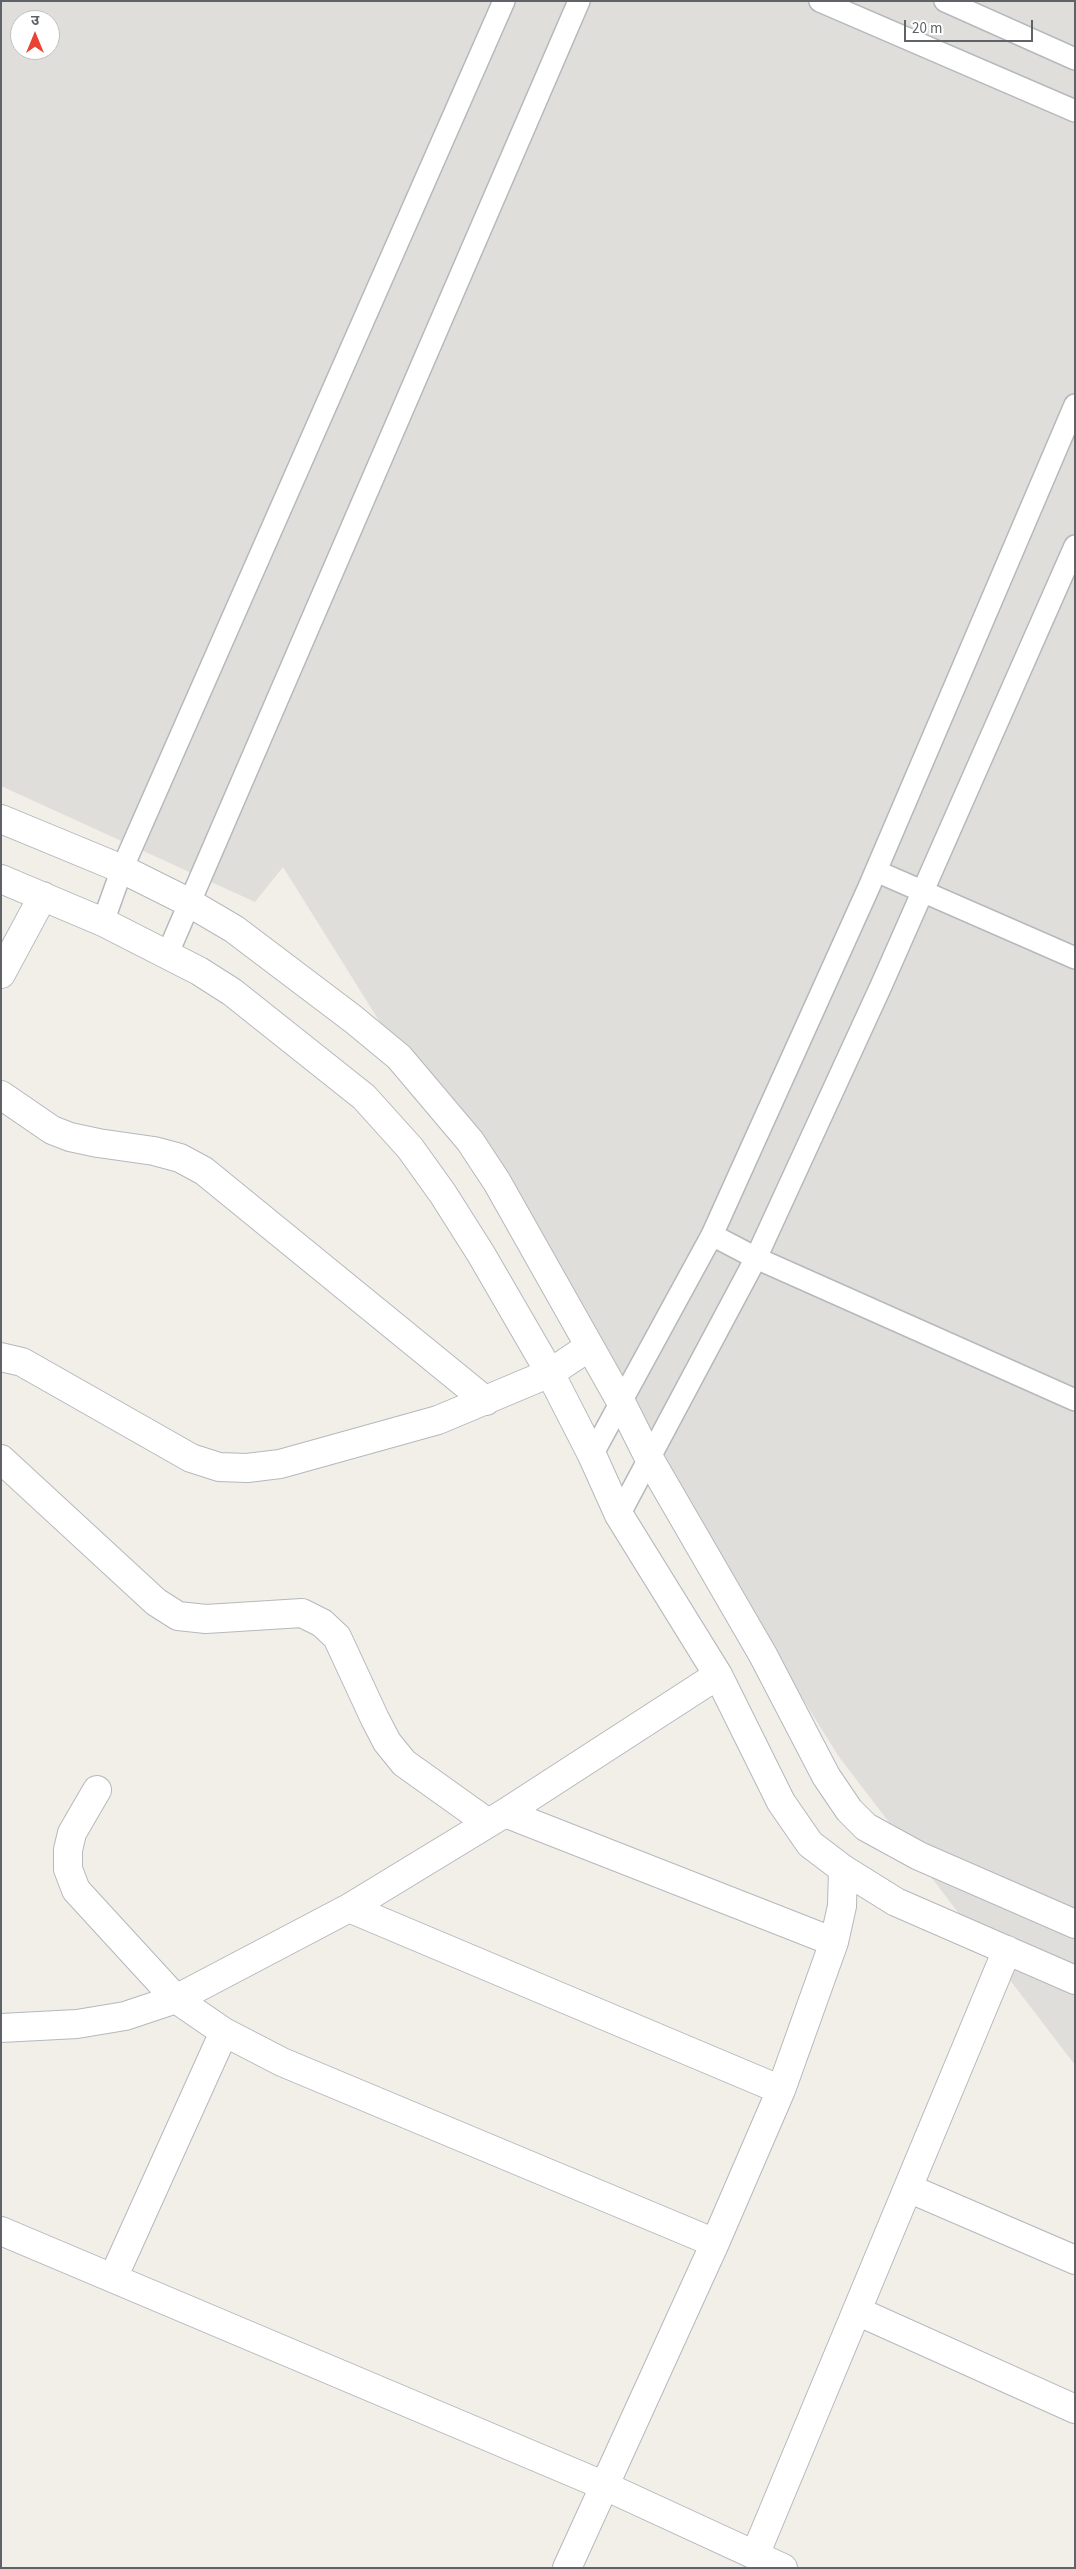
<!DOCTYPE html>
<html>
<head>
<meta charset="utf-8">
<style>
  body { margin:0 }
  #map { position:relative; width:1076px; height:2569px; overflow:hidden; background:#f1efe8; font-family:"Source Sans 3","Noto Sans Devanagari",sans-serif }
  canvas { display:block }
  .frame { position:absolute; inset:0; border:2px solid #5f6368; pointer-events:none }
  .north { position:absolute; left:10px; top:10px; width:50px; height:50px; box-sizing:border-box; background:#fff; border:1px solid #bfc1c3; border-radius:50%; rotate:0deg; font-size:14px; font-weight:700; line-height:20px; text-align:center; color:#5f6368 }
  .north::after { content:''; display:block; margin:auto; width:18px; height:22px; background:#ea4335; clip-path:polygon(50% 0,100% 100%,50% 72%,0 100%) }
  .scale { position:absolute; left:904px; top:20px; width:129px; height:22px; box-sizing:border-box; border:2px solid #5f6368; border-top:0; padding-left:6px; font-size:15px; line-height:18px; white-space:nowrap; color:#5f6368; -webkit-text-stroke:4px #fff; paint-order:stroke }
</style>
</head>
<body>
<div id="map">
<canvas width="1076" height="2569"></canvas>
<div class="frame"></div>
<div class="north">उ</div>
<div class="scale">20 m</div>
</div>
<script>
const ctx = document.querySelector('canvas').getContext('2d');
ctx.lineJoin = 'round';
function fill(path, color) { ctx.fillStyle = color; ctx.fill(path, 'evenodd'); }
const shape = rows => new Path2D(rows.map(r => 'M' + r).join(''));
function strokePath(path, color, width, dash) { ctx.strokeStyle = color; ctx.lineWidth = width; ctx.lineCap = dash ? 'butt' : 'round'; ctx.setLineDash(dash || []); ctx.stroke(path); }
fill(shape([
  [1,1,1075,1,1075,2065,839,1757,283,867,255,902,1,786],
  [20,20,50,20,50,50,20,50]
]), '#e0deda');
const lane = shape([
  [820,1,1075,111],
  [945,1,1075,59],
  [876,871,1075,958],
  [103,922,122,869,504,1],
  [167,955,579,1],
  [712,1235,756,1258,1075,1400],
  [592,1455,712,1235,869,887,1075,405],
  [619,1515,756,1258,881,986,1075,546]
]);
const street = shape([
  [1,819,122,869,188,902,234,929,353,1019,399,1057,470,1141,497,1182,621,1402,649,1458,763,1655,826,1776,849,1810,866,1827,919,1856,1075,1924],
  [1,879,103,922,199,971,232,992,364,1097,410,1148,443,1194,481,1254,550,1373,592,1455,619,1515,718,1675,781,1802,810,1844,843,1869,896,1902,1075,1980],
  [1,974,43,896],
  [1,1095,52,1130,70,1137,98,1143,154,1151,180,1158,204,1171,486,1401],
  [1,1357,22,1362,191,1458,219,1467,247,1468,280,1464,438,1420,550,1373,589,1347],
  [1,1459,156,1602,178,1616,206,1619,302,1613,322,1623,337,1637,375,1719,387,1742,404,1763,488,1823],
  [97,1790,72,1833,68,1850,68,1869,76,1890,176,1999,224,2032,282,2062,715,2243],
  [505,1813,834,1942],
  [349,1908,781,2090],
  [1,2028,77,2024,125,2016,176,1999,349,1908,505,1813,718,1675],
  [908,2188,1075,2260],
  [1,2231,605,2486,783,2568],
  [113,2278,224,2032],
  [857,2311,1075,2409],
  [755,2555,1007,1950],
  [567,2568,715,2243,781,2090,834,1942,842,1906,843,1869]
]);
strokePath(lane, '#b5b8bc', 24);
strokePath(street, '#b5b8bc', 30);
strokePath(lane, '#fff', 21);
strokePath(street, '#fff', 28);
</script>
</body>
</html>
